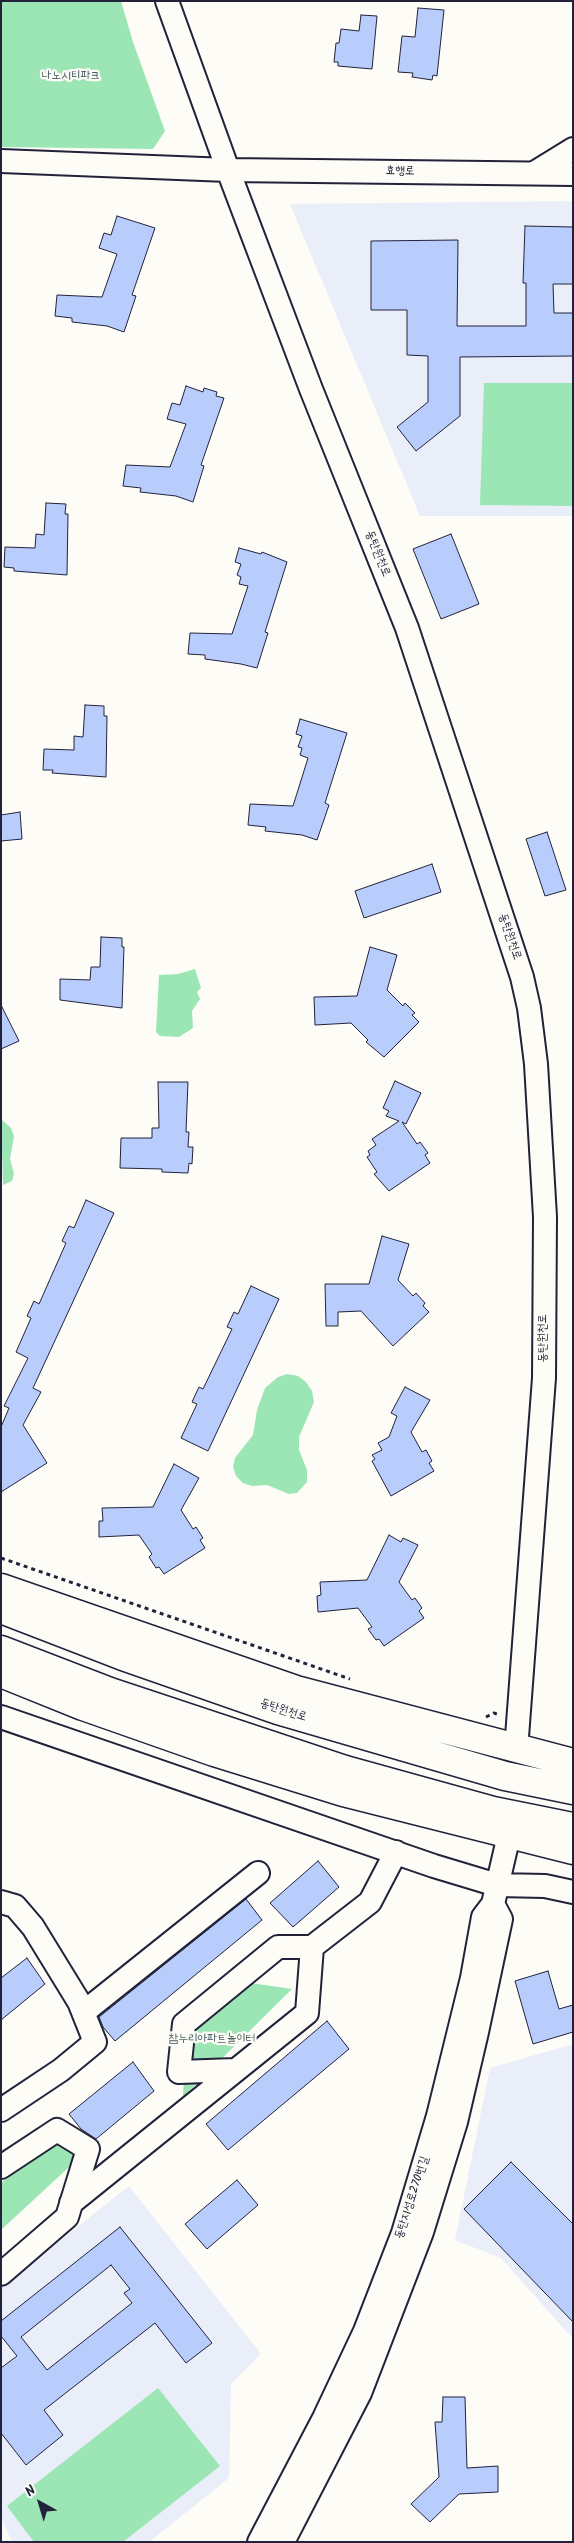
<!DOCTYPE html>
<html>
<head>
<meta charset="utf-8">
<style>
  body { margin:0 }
  #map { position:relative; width:574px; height:2543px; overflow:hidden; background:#fdfcf7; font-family:Kalam,sans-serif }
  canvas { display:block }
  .frame { position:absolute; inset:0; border:2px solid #22223b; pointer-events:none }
  .north { position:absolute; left:15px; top:2478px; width:50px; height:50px; -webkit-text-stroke:4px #fdfcf7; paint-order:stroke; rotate:321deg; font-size:14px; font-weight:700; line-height:20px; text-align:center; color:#22223b }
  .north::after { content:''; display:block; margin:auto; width:18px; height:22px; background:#22223b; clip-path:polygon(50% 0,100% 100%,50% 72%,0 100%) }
</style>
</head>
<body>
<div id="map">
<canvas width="574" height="2543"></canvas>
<div class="frame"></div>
<div class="north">N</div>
</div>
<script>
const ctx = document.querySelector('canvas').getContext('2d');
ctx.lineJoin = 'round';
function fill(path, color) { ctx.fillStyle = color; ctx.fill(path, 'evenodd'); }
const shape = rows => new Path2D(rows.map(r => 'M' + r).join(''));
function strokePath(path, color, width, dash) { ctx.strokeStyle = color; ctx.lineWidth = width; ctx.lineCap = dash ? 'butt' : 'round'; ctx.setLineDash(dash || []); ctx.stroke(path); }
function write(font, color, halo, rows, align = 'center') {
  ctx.font = font + ' Kalam,"Poor Story",sans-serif'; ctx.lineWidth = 4.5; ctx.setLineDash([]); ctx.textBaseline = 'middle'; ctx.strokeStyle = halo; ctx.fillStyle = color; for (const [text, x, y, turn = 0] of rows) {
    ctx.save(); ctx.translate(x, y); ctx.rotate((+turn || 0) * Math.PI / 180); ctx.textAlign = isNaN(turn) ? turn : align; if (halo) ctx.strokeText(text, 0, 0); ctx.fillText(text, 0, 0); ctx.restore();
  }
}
fill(shape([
  [573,201,573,516,420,516,290,204],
  [573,2044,573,2339,501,2258,455,2240,490,2068],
  [129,2186,261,2354,231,2384,229,2478,149,2542,12,2542,1,2517,1,2287]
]), '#e9eef9');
fill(shape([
  [1,1,121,1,133,42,165,131,153,149,1,147],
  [484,383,573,383,573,506,480,505],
  [195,969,201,988,197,992,200,999,192,1011,193,1028,179,1037,160,1036,156,1032,159,975,178,974],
  [1,1119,11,1128,14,1136,10,1159,14,1174,12,1181,3,1185],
  [287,1374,298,1376,306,1382,312,1391,314,1402,299,1437,299,1450,307,1470,307,1482,297,1493,289,1494,267,1485,252,1486,243,1483,236,1476,233,1467,235,1458,253,1435,257,1410,265,1388,278,1377],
  [251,1983,292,1989,183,2097,186,2036],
  [59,2136,81,2156,1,2230,1,2183],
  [158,2388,220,2466,123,2542,34,2542,7,2506]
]), '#9ce6b5');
const building = shape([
  [418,8,444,10,437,76,433,75,432,80,412,77,413,73,398,72,402,36,415,37,418,8],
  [361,15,377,16,372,69,338,66,338,62,334,62,336,43,339,43,341,29,359,31,361,15],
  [117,216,155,228,132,295,136,296,124,332,107,326,72,322,72,318,55,316,57,295,102,297,117,254,99,248,104,233,111,235,117,216],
  [525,226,573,227,573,284,553,284,554,313,573,313,573,356,460,357,460,416,416,451,397,427,428,402,428,356,407,355,407,310,371,310,371,241,458,240,457,326,526,326,526,283,523,283,525,226],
  [186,386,203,392,204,388,217,392,216,396,224,398,201,465,204,466,193,502,176,496,140,492,141,488,123,486,126,465,170,467,186,424,167,419,172,403,180,405,186,386],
  [46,503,66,504,65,514,68,514,67,575,14,571,14,568,4,567,5,547,35,548,36,534,44,535,46,503],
  [451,534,479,604,441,619,413,549,451,534],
  [239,548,261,554,262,552,287,562,265,632,268,633,257,668,241,664,205,659,205,655,188,654,190,633,232,634,248,586,239,584,241,577,237,575,241,564,235,562,239,548],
  [85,705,104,706,104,716,107,716,106,777,52,773,53,770,43,770,44,749,74,750,74,736,83,737,85,705],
  [300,719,347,733,325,803,329,805,317,840,302,835,265,831,266,827,248,825,250,804,293,806,308,758,300,755,302,748,298,747,302,736,296,734,300,719],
  [20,812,22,839,1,841,1,815,20,812],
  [547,832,566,890,545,896,526,839,547,832],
  [432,864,441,892,364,918,355,891,432,864],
  [101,937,122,938,122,947,124,947,122,1008,60,1000,60,979,90,980,91,967,100,967,101,937],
  [370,947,397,955,387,990,403,1006,405,1003,415,1013,412,1015,419,1022,384,1057,366,1042,368,1040,351,1023,315,1025,314,997,357,996,370,947],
  [1,1005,19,1041,1,1049,1,1005],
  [395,1081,421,1093,406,1124,402,1122,417,1144,420,1142,428,1153,425,1155,430,1163,389,1191,374,1174,377,1172,367,1157,370,1155,368,1151,376,1145,372,1139,399,1121,386,1116,389,1111,383,1108,395,1081],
  [158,1082,188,1082,186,1132,189,1132,188,1147,193,1147,192,1164,189,1163,188,1173,162,1172,162,1169,120,1168,121,1138,152,1138,152,1128,159,1128,158,1082],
  [86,1200,114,1213,33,1388,41,1392,23,1425,47,1463,1,1492,1,1427,9,1408,4,1406,28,1358,16,1352,31,1318,27,1316,34,1301,39,1304,66,1243,62,1241,69,1226,74,1228,86,1200],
  [382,1236,409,1244,398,1280,413,1296,416,1293,425,1303,423,1306,429,1312,393,1346,361,1311,338,1312,338,1326,326,1326,325,1284,369,1284,382,1236],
  [251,1286,279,1299,208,1451,181,1438,197,1404,192,1402,199,1387,203,1389,232,1329,227,1327,234,1312,238,1314,251,1286],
  [405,1387,430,1400,411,1432,422,1452,426,1450,432,1461,429,1463,434,1471,391,1496,372,1461,375,1459,372,1455,382,1450,378,1443,389,1437,397,1416,391,1413,405,1387],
  [174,1464,199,1478,181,1510,193,1529,196,1527,203,1538,200,1540,205,1548,164,1574,159,1567,156,1568,149,1557,152,1554,139,1535,99,1537,99,1521,103,1521,102,1508,153,1507,174,1464],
  [389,1535,401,1542,403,1538,418,1545,399,1582,412,1600,415,1598,422,1608,419,1611,424,1618,384,1646,379,1639,376,1640,368,1629,372,1627,358,1608,318,1612,317,1596,321,1595,320,1582,367,1580,389,1535],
  [318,1861,339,1887,293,1927,270,1903,318,1861],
  [246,1899,262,1920,115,2041,103,2027,99,2017,246,1899],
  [27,1958,45,1984,1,2020,1,1978,27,1958],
  [548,1971,559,2009,573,2005,573,2032,533,2044,515,1981,548,1971],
  [327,2021,349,2049,228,2150,206,2124,327,2021],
  [133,2062,154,2091,96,2139,81,2129,69,2114,133,2062],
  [511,2162,573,2224,573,2322,464,2209,511,2162],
  [237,2180,258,2205,207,2249,185,2224,237,2180],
  [120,2227,212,2343,186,2363,155,2323,44,2410,63,2435,26,2465,1,2433,1,2368,17,2356,1,2336,1,2321,120,2227],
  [111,2265,130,2289,124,2293,132,2303,47,2370,21,2337,111,2265],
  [443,2397,465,2397,467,2468,498,2466,498,2492,459,2494,430,2522,411,2504,439,2477,435,2422,442,2422,443,2397]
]);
fill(building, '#b9cdfd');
strokePath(building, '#22223b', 1);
const minor = shape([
  [167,1,228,170,311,389,407,628,522,977,529,1008,536,1064,545,1217,544,1378,516,1750],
  [1,161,228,170,573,174],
  [534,173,573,149],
  [1,1717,434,1866,497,1885,545,1886,573,1892],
  [1,1902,15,1906,33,1927,79,2002,95,2042,61,2070,1,2110],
  [312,1947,370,1902,396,1852],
  [84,2012,258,1873],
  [1,2167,57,2130,88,2149,67,2217,1,2274],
  [71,2203,307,2013,312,1947,278,1947,184,2024,179,2072,235,2070],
  [259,2542,324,2418,365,2331,403,2233,438,2116,472,1978,483,1917,493,1904,509,1835],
  [283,2542,360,2393,422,2232,456,2122,477,2032,501,1919,493,1904]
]);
const major = shape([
  [1,1588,296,1690,573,1763],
  [1,1609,123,1656,278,1710,505,1776,573,1790],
  [1,1650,110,1692,345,1770,493,1811,573,1827],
  [1,1673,83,1706,214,1752,343,1792,573,1850]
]);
strokePath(minor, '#22223b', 26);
strokePath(major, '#22223b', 31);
strokePath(shape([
  [1,1558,350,1679],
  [486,1717,494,1713,499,1715]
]), '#22223b', 3, [4, 4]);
strokePath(minor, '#fdfcf7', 22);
strokePath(major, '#fdfcf7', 28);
write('12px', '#475d60', '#fdfcf7', [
  ["나노시티파크",71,77],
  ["참누리아파트놀이터",212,2040]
]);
write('12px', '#22223b', '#fdfcf7', [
  ["효행로",400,172,1],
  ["동탄원천로",377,554,68],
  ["동탄원천로",509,937,71],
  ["동탄원천로",544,1338,-90],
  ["동탄원천로",283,1711,18],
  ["동탄지성로270번길",413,2198,-72]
]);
</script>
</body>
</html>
